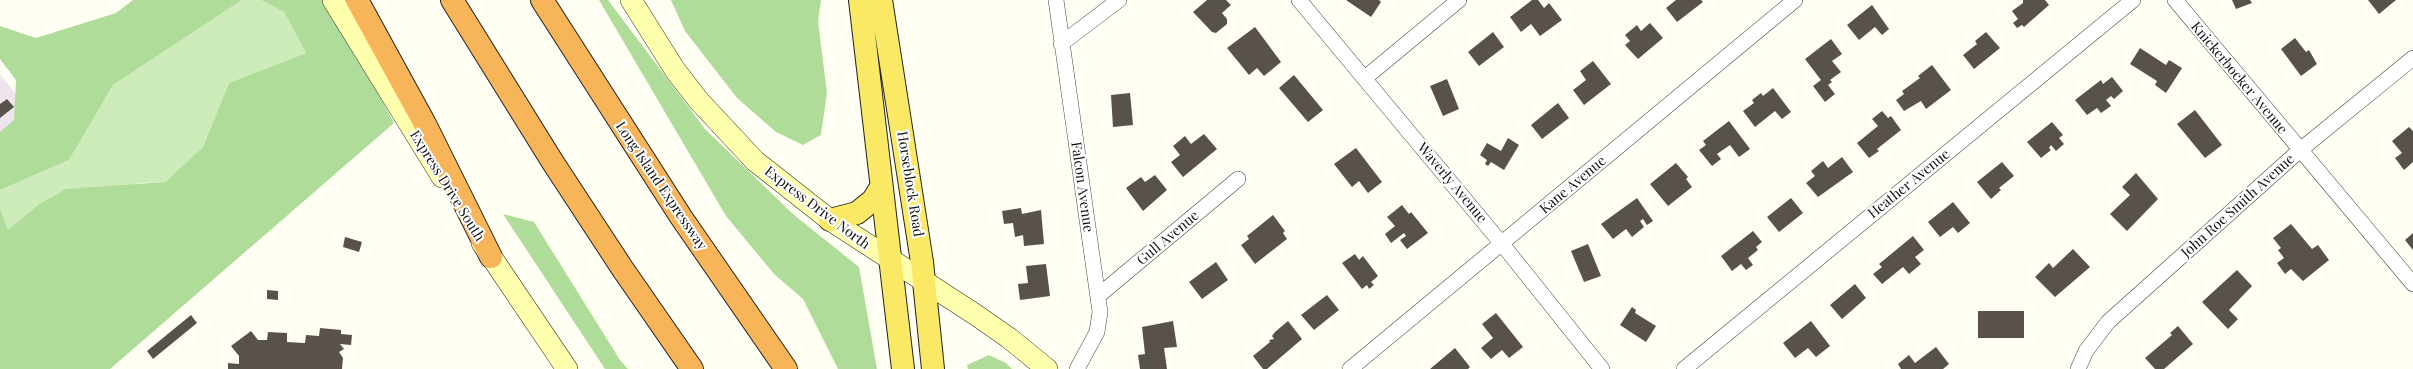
<!DOCTYPE html>
<html>
<head>
<meta charset="utf-8">
<style>
  body { margin:0 }
  canvas { display:block; background:#fffef2 }
</style>
</head>
<body>
<canvas width="2413" height="369"></canvas>
<script>
const ctx = document.querySelector('canvas').getContext('2d');
ctx.lineJoin = 'round';
function fill(path, color) { ctx.fillStyle = color; ctx.fill(path, 'evenodd'); }
const shape = rows => new Path2D(rows.map(r => 'M' + r).join(''));
function strokePath(path, color, width, dash) { ctx.strokeStyle = color; ctx.lineWidth = width; ctx.lineCap = dash ? 'butt' : 'round'; ctx.setLineDash(dash || []); ctx.stroke(path); }
function write(font, color, halo, rows, align = 'center') {
  ctx.font = font + ' "Playfair Display",serif'; ctx.lineWidth = 4; ctx.setLineDash([]); ctx.textBaseline = 'middle'; ctx.strokeStyle = halo; ctx.fillStyle = color; for (const [text, x, y, turn = 0] of rows) {
    ctx.save(); ctx.translate(x, y); ctx.rotate((+turn || 0) * Math.PI / 180); ctx.textAlign = isNaN(turn) ? turn : align; if (halo) ctx.strokeText(text, 0, 0); ctx.fillText(text, 0, 0); ctx.restore();
  }
}
fill(shape([
  [0,74,33,116,0,146]
]), '#eee4ee');
fill(shape([
  [242,0,261,0,284,12,306,53,229,83,203,147,165,182,141,183,38,205,7,231,0,209,0,190,69,160,113,85]
]), '#ceebba');
fill(shape([
  [133,0,242,0,113,85,69,160,0,190,0,132,14,120,16,80,0,59,0,26,36,38,116,13],
  [261,0,328,0,394,123,110,369,0,369,0,209,8,230,38,205,66,189,165,182,203,147,229,83,306,53,284,12],
  [599,0,608,0,705,129,794,215,859,267,877,369,838,369,803,299,774,274,726,216],
  [671,0,821,0,818,21,827,93,821,135,803,145,776,132,737,98,685,31],
  [503,214,534,222,620,360,628,369,605,369],
  [989,355,1006,363,1012,369,968,369,967,365]
]), '#afdc99');
fill(shape([
  [1207,0,1226,0,1231,5,1222,13,1227,19,1227,24,1216,33,1212,32,1193,12],
  [1346,0,1379,0,1381,2,1371,17],
  [1532,0,1538,0,1544,8,1549,3,1562,20,1540,36,1531,24,1521,32,1510,17],
  [1676,0,1701,0,1703,2,1677,22,1666,8],
  [2023,0,2045,0,2049,5,2024,27,2022,25,2017,28,2013,23,2018,19,2012,11,2023,3],
  [2232,0,2250,0,2252,3,2236,9],
  [2368,0,2396,0,2379,14],
  [1872,5,1889,29,1882,35,1875,27,1859,40,1847,25],
  [1650,23,1663,38,1638,59,1625,45,1630,41,1625,35,1637,25,1641,31],
  [1255,27,1281,62,1264,76,1257,68,1249,75,1227,48],
  [1493,32,1504,47,1479,66,1468,52],
  [1986,32,2000,48,1974,69,1963,55,1977,44,1975,41],
  [2295,38,2306,52,2309,50,2317,64,2301,76,2281,49],
  [1831,39,1842,54,1832,61,1841,72,1830,80,1832,82,1828,85,1835,94,1825,102,1813,86,1821,80,1805,59],
  [2140,48,2166,65,2169,60,2182,68,2166,93,2155,85,2157,81,2130,64],
  [1593,61,1611,84,1584,105,1573,90,1586,80,1580,71],
  [1932,65,1951,90,1926,109,1921,101,1904,111,1896,100,1904,94,1902,91,1920,78,1918,76],
  [1294,75,1323,110,1308,122,1279,88],
  [2112,77,2123,91,2114,99,2111,96,2106,100,2111,106,2101,113,2097,108,2087,115,2075,100,2101,80,2103,84],
  [1447,79,1459,109,1443,116,1430,86],
  [1773,88,1791,112,1782,119,1775,111,1755,127,1743,111,1754,103,1752,100,1761,93,1763,96],
  [1130,93,1133,125,1113,127,1111,95],
  [7,99,14,107,0,118,0,104],
  [1558,103,1569,118,1542,139,1531,125],
  [2195,110,2222,145,2205,158,2177,124],
  [1882,111,1888,118,1891,116,1901,130,1877,149,1879,151,1869,158,1857,143,1878,126,1872,119],
  [1729,121,1750,149,1739,157,1730,145,1717,154,1721,159,1712,166,1699,150,1706,145,1703,141],
  [2052,122,2063,135,2059,138,2064,144,2056,151,2051,145,2049,148,2051,150,2041,158,2027,142],
  [2409,127,2413,131,2413,162,2404,170,2395,158,2402,153,2392,141],
  [1204,134,1217,149,1183,177,1171,162,1180,155,1173,146,1185,136,1191,144],
  [1508,138,1519,145,1504,170,1491,162,1488,166,1485,164,1487,160,1480,155,1487,143,1501,151],
  [1356,148,1382,182,1368,193,1359,181,1352,187,1334,164],
  [1842,157,1853,172,1818,197,1806,183,1815,176,1811,171,1823,161,1828,168],
  [2002,162,2014,176,1999,188,2001,190,1991,199,1977,182],
  [1676,163,1688,177,1686,179,1692,187,1668,206,1650,184],
  [2136,173,2158,199,2127,231,2110,214,2130,195,2122,187],
  [1155,175,1167,190,1143,211,1126,188,1141,177,1145,182],
  [1637,198,1653,221,1647,225,1643,219,1640,221,1644,227,1632,237,1626,229,1613,239,1601,224],
  [1791,198,1803,213,1779,232,1767,217],
  [1953,202,1970,223,1958,233,1953,227,1940,237,1928,222],
  [1402,205,1409,214,1411,212,1428,233,1407,249,1400,240,1406,236,1404,233,1391,243,1385,234,1395,226,1387,217],
  [1021,208,1022,214,1041,210,1044,244,1024,246,1023,235,1015,237,1013,223,1004,224,1002,211],
  [1273,215,1285,231,1283,233,1287,239,1255,264,1241,245,1249,239,1247,236],
  [2291,224,2312,249,2318,245,2329,260,2303,281,2291,269,2285,274,2277,263,2284,258,2278,250,2281,248,2273,238],
  [1753,231,1762,242,1756,247,1758,250,1748,258,1753,265,1746,270,1741,264,1732,271,1721,256],
  [2413,233,2413,250,2405,240],
  [1913,236,1924,250,1915,257,1921,264,1909,274,1903,267,1882,284,1873,274,1882,267,1879,264],
  [345,237,362,242,359,252,343,247],
  [1588,244,1601,276,1584,282,1571,251],
  [2073,249,2090,267,2055,297,2035,277,2049,263,2053,268],
  [1355,254,1359,260,1363,256,1378,276,1371,282,1374,285,1369,289,1367,285,1362,289,1342,263],
  [1216,262,1228,280,1202,299,1189,282],
  [1046,264,1050,296,1020,300,1018,284,1028,283,1026,266],
  [2237,270,2252,286,2229,310,2238,319,2228,329,2202,302],
  [1855,284,1866,298,1842,319,1830,305],
  [267,290,278,291,278,300,267,299],
  [1327,295,1339,310,1314,330,1301,315],
  [1632,307,1636,310,1635,313,1656,326,1646,342,1620,325],
  [1978,311,2024,311,2024,338,1978,338],
  [1496,313,1523,347,1509,358,1502,350,1491,359,1481,348,1493,338,1482,324],
  [191,315,197,323,153,359,147,351],
  [1173,321,1177,347,1164,348,1167,369,1140,369,1138,355,1145,354,1142,327],
  [1288,321,1302,339,1267,369,1263,369,1253,356,1270,342,1269,340,1274,339,1272,336,1275,332],
  [1811,321,1830,346,1816,357,1808,348,1795,358,1783,343],
  [2178,326,2193,344,2164,369,2155,369,2145,358,2172,335,2170,333],
  [320,328,341,330,341,334,352,335,351,345,340,344,344,349,339,352,343,358,342,369,228,369,228,363,239,364,239,356,231,346,251,331,258,340,267,340,268,332,287,333,287,342,305,343,306,335,319,336],
  [1936,347,1949,364,1943,369,1901,369,1898,364,1909,355,1915,363],
  [1455,348,1470,367,1468,369,1430,369]
]), '#59524b');
const street = shape([
  [1056,0,1100,312,1097,332,1077,369],
  [1299,0,1502,244,1602,369],
  [2175,0,2413,284],
  [1061,44,1119,0],
  [1365,78,1459,0],
  [1098,296,1238,179],
  [1350,369,1795,0],
  [1684,369,2133,0],
  [2078,369,2086,351,2108,322,2299,151,2413,58]
]);
const secondary = shape([
  [333,0,442,177],
  [631,0,675,70,699,101,755,161,830,220,976,315,1009,338,1047,369],
  [482,243,567,369]
]);
const primary = shape([
  [860,0,903,369],
  [881,0,922,262,933,369],
  [830,220,857,213,873,200,881,187]
]);
const highway = shape([
  [357,0,425,124,491,257],
  [452,0,552,161,622,268,692,369],
  [542,0,681,217,786,369]
]);
strokePath(street, '#434343', 16);
strokePath(secondary, '#323232', 22);
strokePath(primary, '#212121', 24);
strokePath(highway, '#212121', 24);
strokePath(street, '#fff', 15);
strokePath(secondary, '#feffad', 21);
strokePath(primary, '#fbe966', 22);
strokePath(highway, '#f7b458', 22);
write('14px', '#101010', '#fff', [
  ["Knickerbocker Avenue",2239,78,50],
  ["Waverly Avenue",1452,183,50],
  ["Horseblock Road",910,184,81],
  ["Heather Avenue",1909,184,-39],
  ["Kane Avenue",1573,185,-40],
  ["Express Drive South",447,186,58],
  ["Long Island Expressway",661,186,56],
  ["Falcon Avenue",1082,187,82],
  ["John Roe Smith Avenue",2238,206,-42],
  ["Express Drive North",817,208,37],
  ["Gull Avenue",1168,238,-40]
]);
</script>
</body>
</html>
